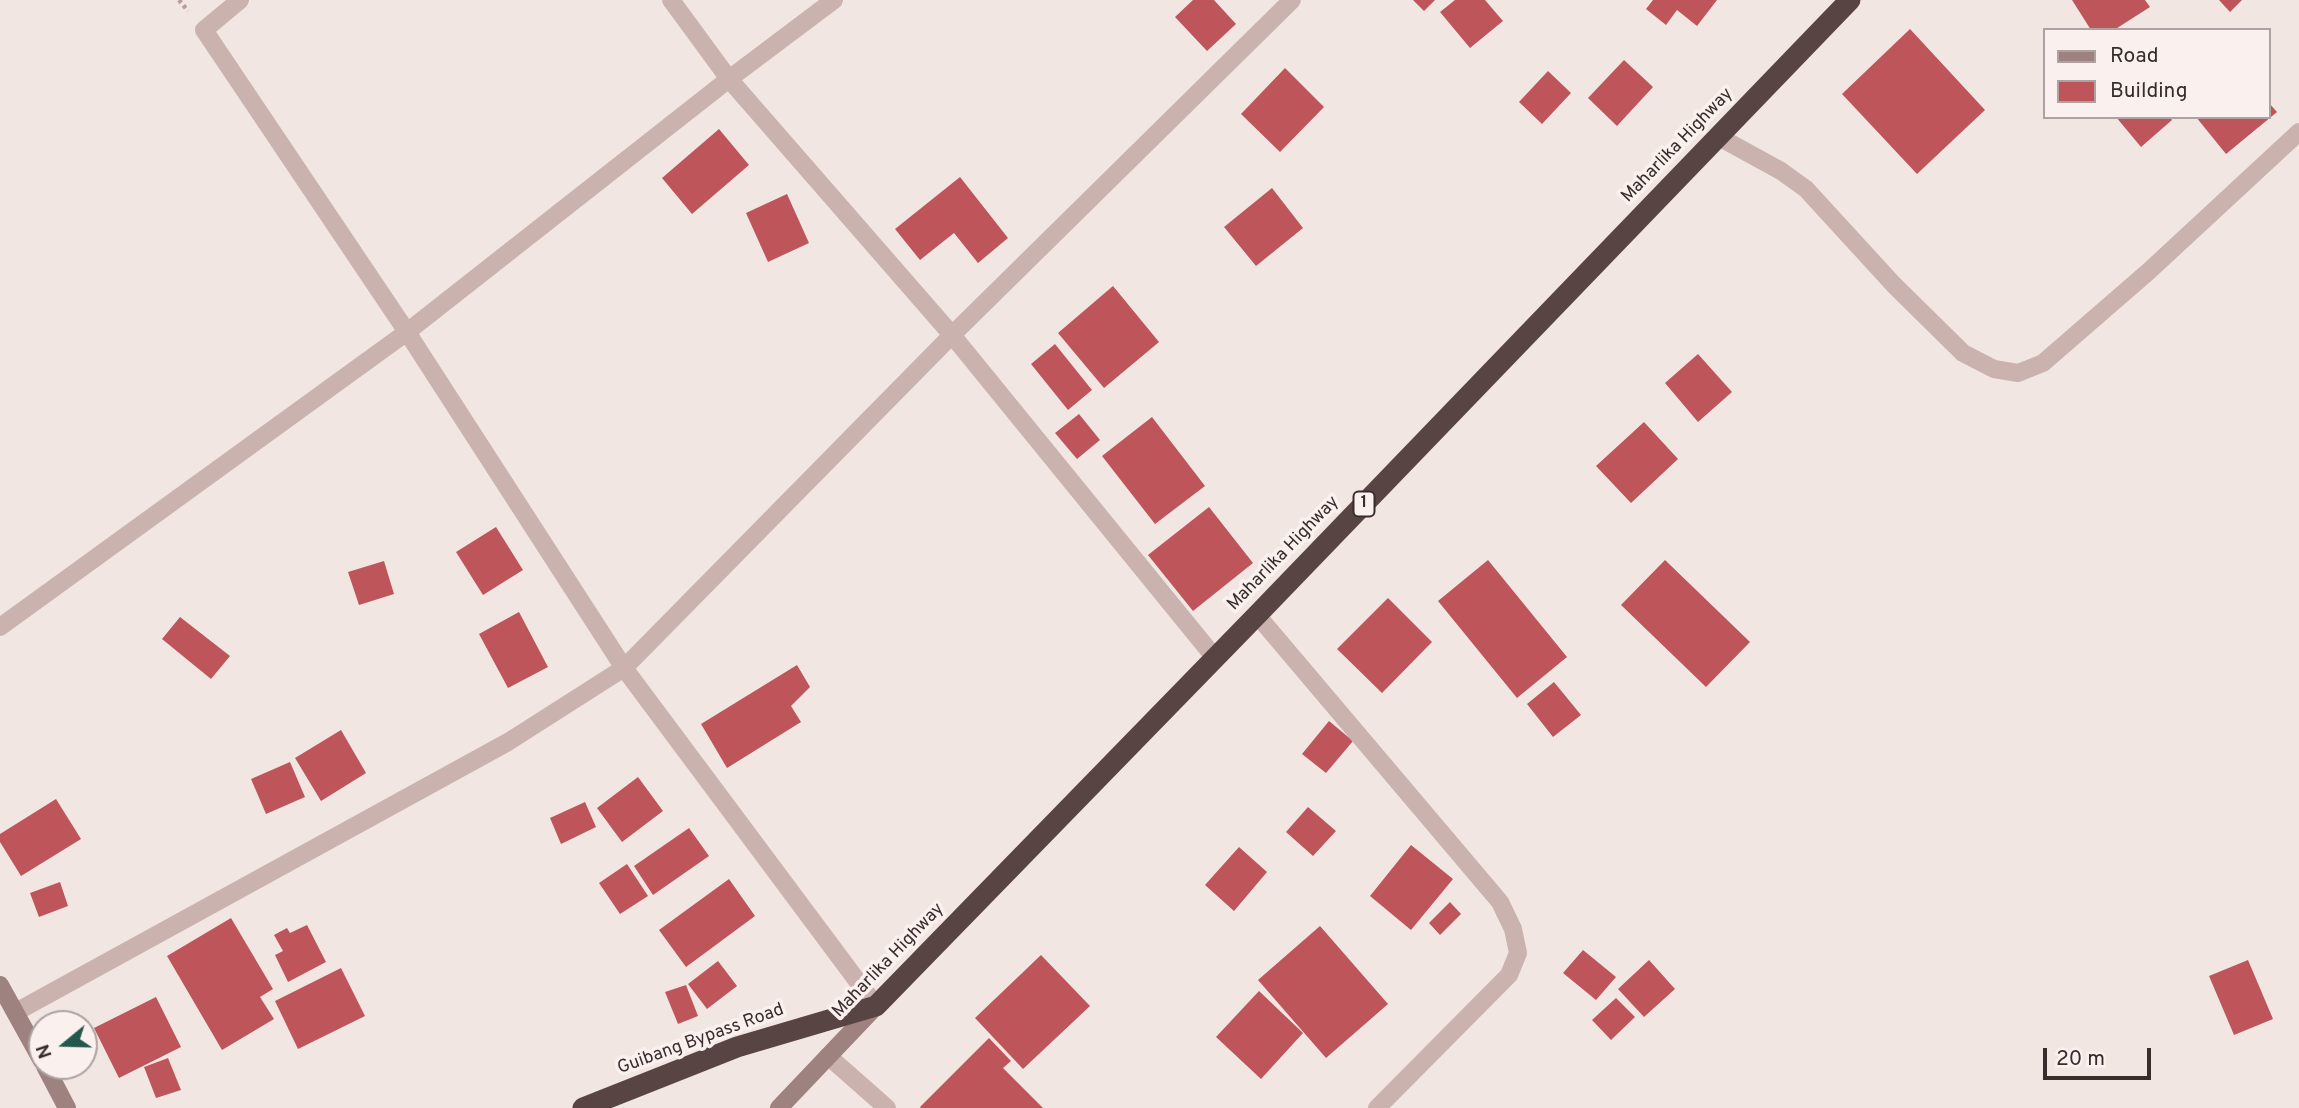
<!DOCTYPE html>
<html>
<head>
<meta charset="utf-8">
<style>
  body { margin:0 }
  #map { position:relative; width:2299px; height:1108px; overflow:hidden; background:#f2e6e2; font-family:Overpass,sans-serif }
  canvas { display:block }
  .legend { position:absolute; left:2043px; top:28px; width:228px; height:91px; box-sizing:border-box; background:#faf1ef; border:2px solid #ada2a1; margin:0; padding:9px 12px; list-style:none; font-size:21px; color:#392c2c }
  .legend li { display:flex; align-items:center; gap:14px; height:35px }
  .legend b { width:35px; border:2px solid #ada2a1 }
  .north { position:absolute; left:28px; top:1010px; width:70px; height:70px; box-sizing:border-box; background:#faf1ef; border:2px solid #ada2a1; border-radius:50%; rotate:251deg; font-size:19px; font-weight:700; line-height:28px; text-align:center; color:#392c2c }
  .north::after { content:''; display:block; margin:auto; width:24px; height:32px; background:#24584d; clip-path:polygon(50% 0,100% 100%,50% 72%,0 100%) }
  .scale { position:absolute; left:2043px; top:1048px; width:108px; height:32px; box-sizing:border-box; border:4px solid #392c2c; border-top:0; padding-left:9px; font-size:21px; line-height:24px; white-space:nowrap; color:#392c2c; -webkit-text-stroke:5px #faf1ef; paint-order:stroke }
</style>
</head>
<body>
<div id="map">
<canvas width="2299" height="1108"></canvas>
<ul class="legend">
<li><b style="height:9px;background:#9e8280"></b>Road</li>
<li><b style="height:19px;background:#bd555a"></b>Building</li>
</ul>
<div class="north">N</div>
<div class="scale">20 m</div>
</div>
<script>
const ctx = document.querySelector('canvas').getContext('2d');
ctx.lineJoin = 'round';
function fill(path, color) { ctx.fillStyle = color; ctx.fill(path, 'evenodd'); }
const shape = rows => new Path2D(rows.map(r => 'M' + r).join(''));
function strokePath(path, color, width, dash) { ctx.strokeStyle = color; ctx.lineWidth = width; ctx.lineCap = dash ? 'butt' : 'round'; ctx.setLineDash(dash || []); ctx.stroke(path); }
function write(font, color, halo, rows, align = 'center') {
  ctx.font = font + ' Overpass,sans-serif'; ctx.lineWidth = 7; ctx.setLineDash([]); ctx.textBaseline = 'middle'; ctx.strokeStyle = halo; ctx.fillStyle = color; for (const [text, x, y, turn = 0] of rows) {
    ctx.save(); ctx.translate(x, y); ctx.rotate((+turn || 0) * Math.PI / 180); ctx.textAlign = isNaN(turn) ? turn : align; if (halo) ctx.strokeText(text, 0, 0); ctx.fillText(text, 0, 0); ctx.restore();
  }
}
fill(shape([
  [1193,0,1214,0,1236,24,1207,51,1175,17],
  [1413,0,1435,0,1424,11],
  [1455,0,1485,0,1503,21,1470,48,1440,12],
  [1653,0,1717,0,1697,26,1677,10,1666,25,1646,9],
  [2072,0,2145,0,2150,7,2114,30,2091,30],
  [2219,0,2242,0,2230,12],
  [1910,29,1985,110,1917,174,1842,94],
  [1624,60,1653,87,1617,126,1588,98],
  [1285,68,1324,107,1280,152,1241,114],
  [1548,71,1571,93,1542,124,1519,102],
  [2269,103,2277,112,2226,154,2196,117,2269,117],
  [2116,117,2170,117,2172,120,2141,147],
  [719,129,749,165,692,214,662,178],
  [960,177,1008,238,978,263,954,233,920,260,895,229],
  [1272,188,1303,228,1256,266,1224,227],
  [787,194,809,243,768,262,746,213],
  [1113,286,1159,342,1104,388,1058,333],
  [1055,344,1092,390,1068,410,1031,364],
  [1698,354,1732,392,1698,422,1665,383],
  [1079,414,1100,440,1077,459,1055,433],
  [1152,417,1205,486,1155,524,1102,456],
  [1644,422,1678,459,1631,503,1596,466],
  [1209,507,1253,563,1193,611,1148,555],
  [496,527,523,570,483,595,456,552],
  [1488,560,1567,657,1517,698,1438,601],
  [1665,560,1750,642,1706,687,1621,605],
  [384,561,394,594,359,605,348,572],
  [1388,598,1432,642,1382,693,1337,649],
  [519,612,548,667,508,688,479,634],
  [180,617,230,656,211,679,162,639],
  [797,665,810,687,791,706,801,722,727,768,701,724],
  [1554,682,1581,715,1553,737,1527,704],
  [1329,721,1353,741,1326,773,1302,754],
  [341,730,366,773,321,801,295,758],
  [290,762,305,797,266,814,251,779],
  [638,777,663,811,622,842,597,808],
  [56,799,81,839,21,876,0,842,0,834],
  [585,802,596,827,561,844,550,818],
  [1308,807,1336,831,1313,856,1286,832],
  [689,828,709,856,653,895,634,866],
  [1411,845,1453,879,1411,930,1370,896],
  [1239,847,1267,872,1234,911,1205,885],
  [627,864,648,896,620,914,599,883],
  [729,879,755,916,686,967,659,930],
  [60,882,68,906,39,917,30,893],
  [1450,902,1461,914,1440,935,1429,923],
  [231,918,273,989,260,997,274,1019,222,1050,167,956],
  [307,925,326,962,288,982,275,955,283,951,274,935,287,928,290,933],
  [1320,926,1388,1004,1326,1058,1258,980],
  [1583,950,1616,977,1596,1000,1563,973],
  [1041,955,1090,1006,1023,1069,975,1018],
  [1649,960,1675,989,1644,1017,1618,989],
  [2248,960,2273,1019,2234,1035,2209,976],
  [718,961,737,986,707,1009,688,984],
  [341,968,365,1016,298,1049,275,1001],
  [686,985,698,1016,678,1024,665,992],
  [1259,991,1303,1033,1261,1079,1216,1037],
  [156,997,181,1047,119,1078,94,1028],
  [1616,998,1635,1017,1611,1040,1592,1020],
  [989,1038,1011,1061,1003,1068,1043,1108,921,1108,920,1107],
  [168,1058,181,1090,156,1098,144,1067]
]), '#bd555a');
strokePath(shape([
  [179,0,188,11]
]), '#b69d99', 4.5, [3.5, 3.5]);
strokePath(shape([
  [240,0,204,30,407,332,624,668,876,1006],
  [671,0,729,79,952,335,1215,658],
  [1719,137,1781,171,1806,189,1894,285,1963,353,1994,369,2018,373,2043,363,2149,271,2299,132],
  [1257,615,1500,902,1513,929,1518,953,1509,975,1377,1108],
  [0,627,407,332,729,79,834,0],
  [16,1012,508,742,624,668,952,335,1292,0],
  [828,1056,887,1108]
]), '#cab3ae', 18);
strokePath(shape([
  [0,985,42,1061],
  [45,1066,67,1108],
  [779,1108,876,1006]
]), '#9e8280', 18);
strokePath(shape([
  [583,1108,737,1047,876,1006,1257,615,1850,0]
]), '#594444', 21);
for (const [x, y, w] of [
  [1364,504,21]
]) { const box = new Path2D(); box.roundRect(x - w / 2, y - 12.5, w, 25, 5); ctx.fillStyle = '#faf1ef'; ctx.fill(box); strokePath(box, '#392c2c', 2); }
write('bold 16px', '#392c2c', null, [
  ["1",1364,504]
]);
write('18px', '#392c2c', '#faf1ef', [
  ["Maharlika Highway",1678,146,-46],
  ["Maharlika Highway",1284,554,-46],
  ["Maharlika Highway",889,961,-46],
  ["Guibang Bypass Road",701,1040,-20]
]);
</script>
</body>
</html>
